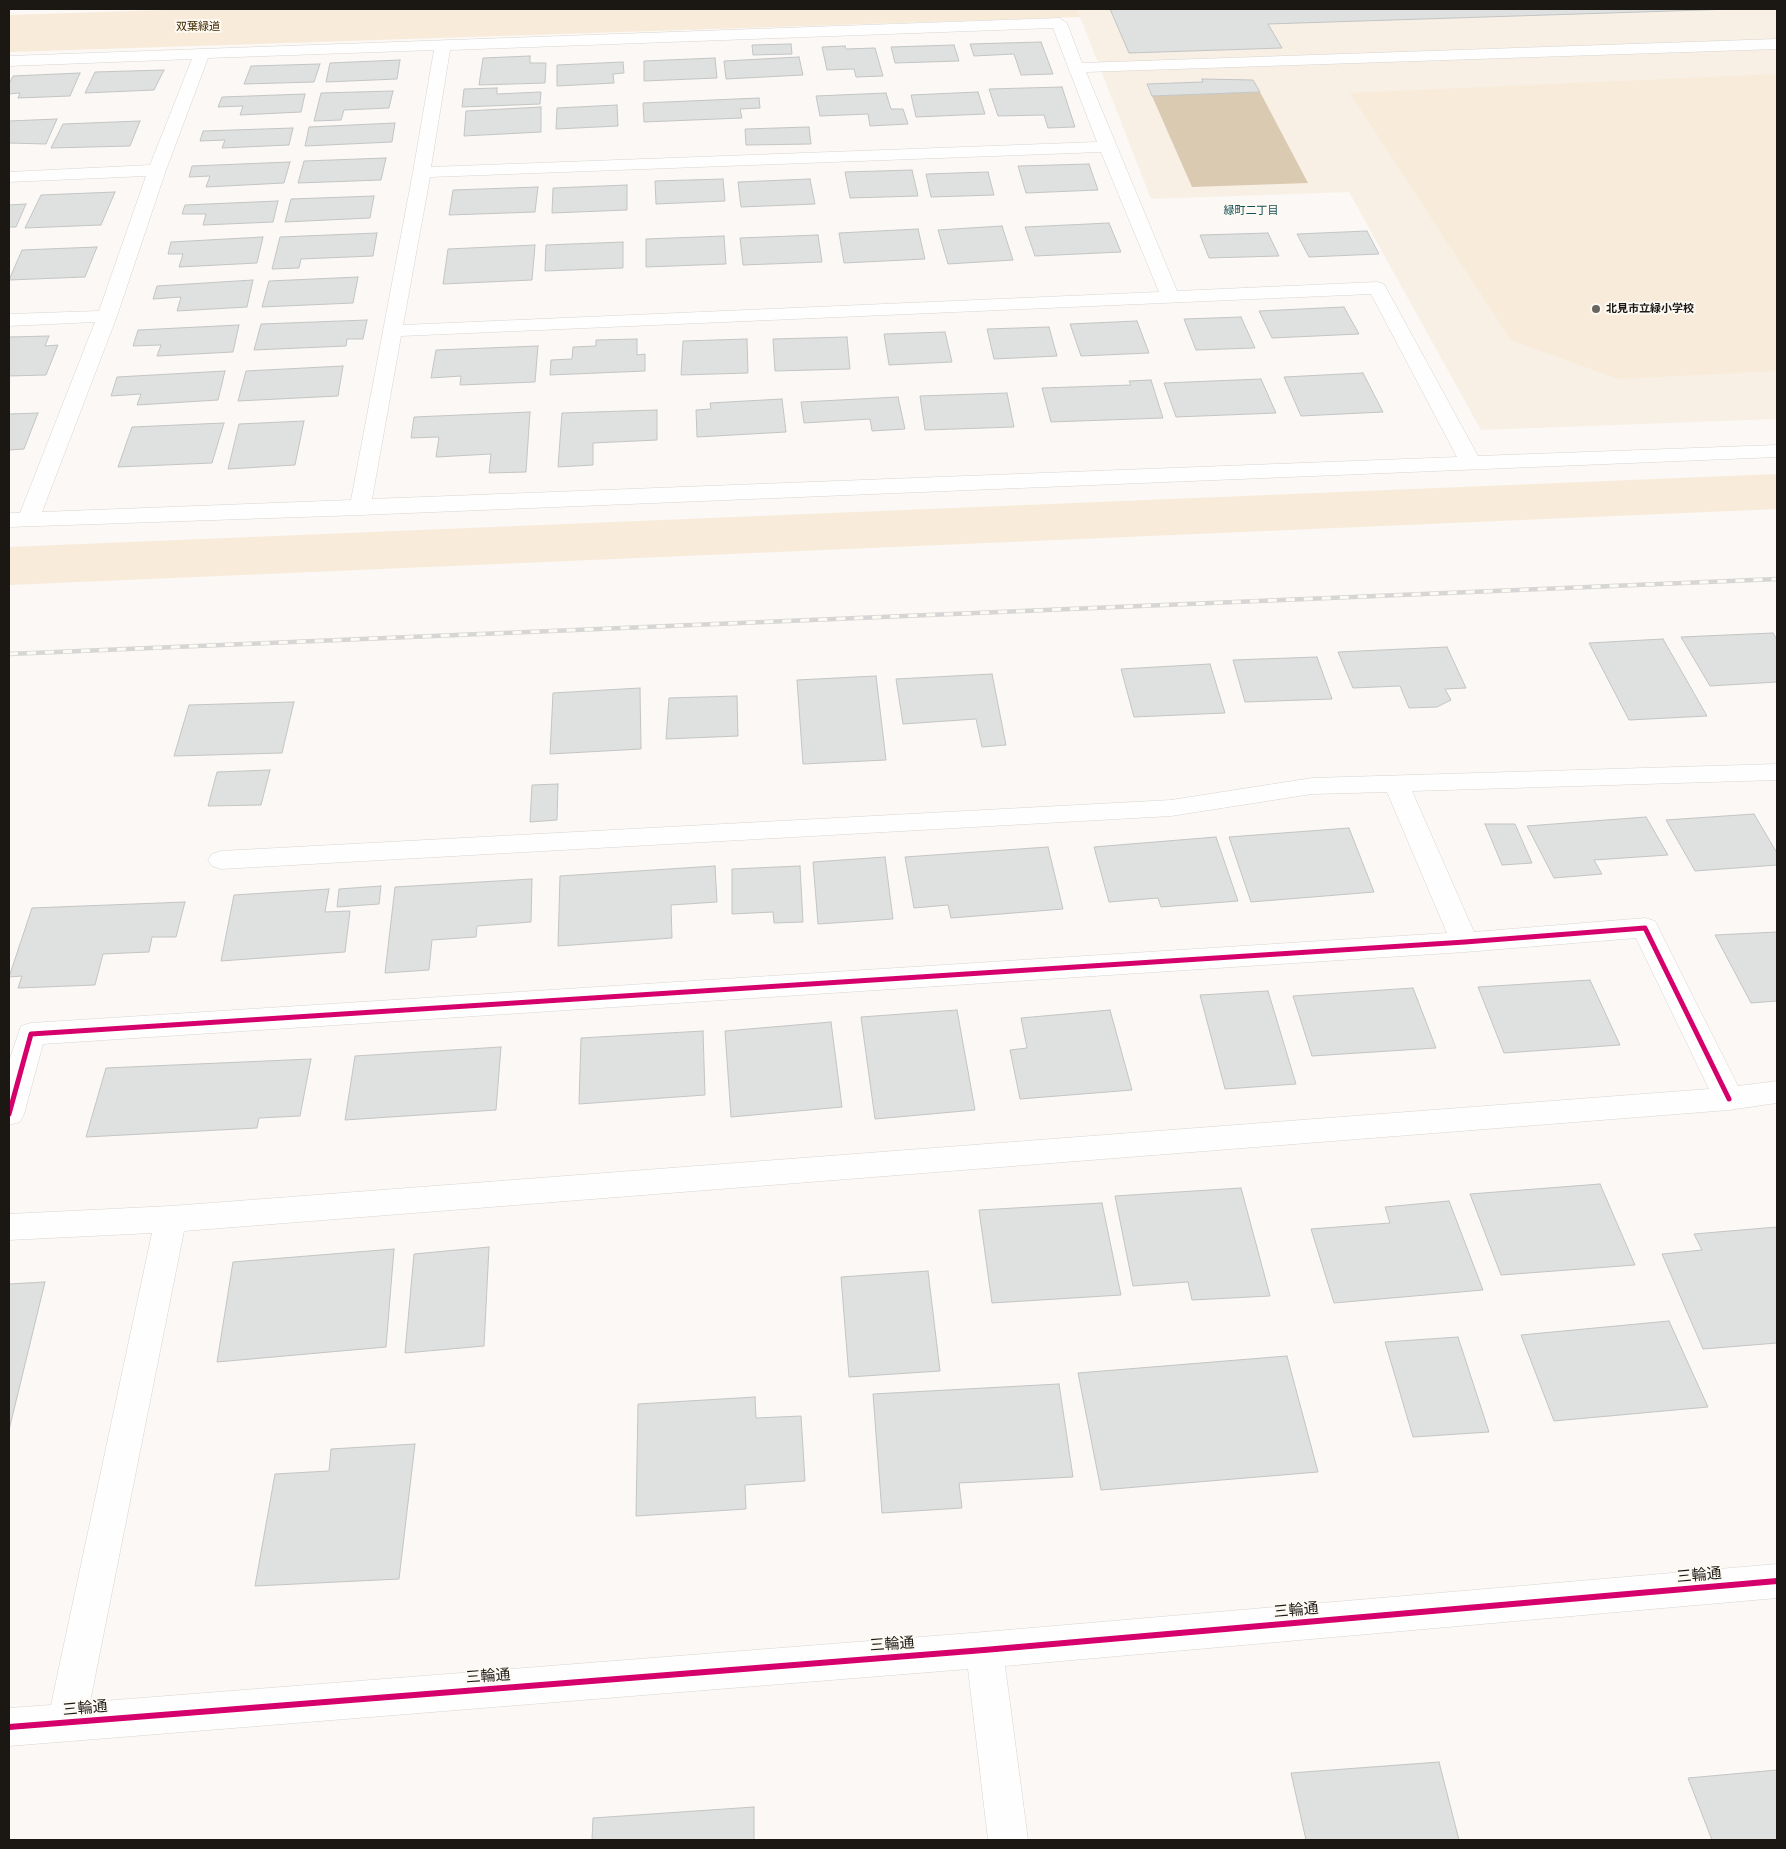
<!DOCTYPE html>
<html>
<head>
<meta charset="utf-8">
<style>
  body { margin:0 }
  #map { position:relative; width:1786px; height:1849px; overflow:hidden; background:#fbf8f5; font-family:"Golos Text",sans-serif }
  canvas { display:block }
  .frame { position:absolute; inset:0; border:10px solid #1b1712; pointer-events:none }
</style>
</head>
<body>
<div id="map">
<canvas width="1786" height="1849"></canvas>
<div class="frame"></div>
</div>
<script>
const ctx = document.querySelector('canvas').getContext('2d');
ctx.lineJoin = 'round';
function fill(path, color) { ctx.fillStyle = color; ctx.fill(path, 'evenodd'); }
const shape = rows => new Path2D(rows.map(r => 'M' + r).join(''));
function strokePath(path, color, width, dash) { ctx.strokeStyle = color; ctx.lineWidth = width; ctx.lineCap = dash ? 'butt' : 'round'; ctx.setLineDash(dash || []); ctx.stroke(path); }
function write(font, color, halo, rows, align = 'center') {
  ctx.font = font + ' "Golos Text","Noto Sans JP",sans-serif'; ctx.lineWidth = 4; ctx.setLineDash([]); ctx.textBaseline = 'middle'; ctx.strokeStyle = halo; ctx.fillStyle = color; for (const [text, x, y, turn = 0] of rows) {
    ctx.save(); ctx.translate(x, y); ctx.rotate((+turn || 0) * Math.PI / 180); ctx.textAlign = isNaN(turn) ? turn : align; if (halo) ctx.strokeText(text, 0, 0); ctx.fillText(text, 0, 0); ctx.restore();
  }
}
fill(shape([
  [1077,9,1777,9,1777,419,1481,430,1349,192,1151,199]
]), '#f8f0e5');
fill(shape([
  [198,9,1077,9,1080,17,9,52,9,15],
  [1777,74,1777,371,1618,379,1511,340,1350,93],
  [1777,474,1777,509,9,585,9,547]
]), '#f8ebd9');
fill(shape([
  [1260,92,1308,183,1192,187,1152,96]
]), '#dbcab2');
const building = shape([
  [1110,9,1733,9,1268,24,1282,48,1129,53,1110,9],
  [1041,42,1053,74,1021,75,1014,54,974,56,970,44,1041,42],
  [791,44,792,54,753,55,752,45,791,44],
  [954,45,959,61,895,63,891,47,954,45],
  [845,46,846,49,875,48,883,76,856,77,854,69,827,70,822,47,845,46],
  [530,56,530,63,546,63,545,83,479,85,483,58,530,56],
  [799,57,803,75,726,79,724,61,799,57],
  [715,58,717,78,644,81,644,61,715,58],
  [400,60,397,79,326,82,330,63,400,60],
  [623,62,624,73,613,74,614,83,557,86,557,65,623,62],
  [320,64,314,82,244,84,251,66,320,64],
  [164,70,154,90,85,93,95,72,164,70],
  [80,73,70,96,18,98,20,93,9,94,9,84,13,76,80,73],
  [1202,79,1253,80,1260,92,1152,96,1147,84,1203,82,1202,79],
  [1062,87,1075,127,1048,128,1044,115,998,116,989,89,1062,87],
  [497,88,497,94,541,92,540,104,462,107,464,89,497,88],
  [393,91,389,108,344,110,341,120,314,121,321,93,393,91],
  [978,92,985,114,916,117,911,95,978,92],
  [886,93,891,109,903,109,908,124,870,126,868,114,820,116,816,96,886,93],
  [305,94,301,112,240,115,243,106,218,107,222,97,305,94],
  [759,98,760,108,740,109,742,118,644,122,643,103,759,98],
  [617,105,618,126,556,129,557,108,617,105],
  [541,107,541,132,464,136,466,111,541,107],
  [57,119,46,144,9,143,9,121,57,119],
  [140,121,130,146,51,148,63,124,140,121],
  [395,123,392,142,305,146,309,127,395,123],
  [809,127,811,144,746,145,745,129,809,127],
  [293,128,289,145,222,148,225,140,200,141,203,131,293,128],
  [386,158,381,180,298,183,304,161,386,158],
  [290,162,284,183,206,187,210,176,189,177,192,166,290,162],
  [1089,164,1098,190,1026,193,1018,166,1089,164],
  [912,170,918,196,850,198,845,172,912,170],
  [988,172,994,195,931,197,926,174,988,172],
  [723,179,725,201,656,204,655,181,723,179],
  [810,179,815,204,741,207,738,182,810,179],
  [627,185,627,210,552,213,553,188,627,185],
  [538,187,535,212,449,215,453,190,538,187],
  [115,192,101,225,25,228,41,195,115,192],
  [374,196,370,218,285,222,291,199,374,196],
  [278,201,273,222,203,225,206,214,182,214,185,205,278,201],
  [26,204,16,227,9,227,9,205,26,204],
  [1109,223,1121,252,1035,256,1025,227,1109,223],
  [1002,226,1013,260,948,264,938,230,1002,226],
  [918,229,925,259,844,263,839,233,918,229],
  [1367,231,1379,254,1309,257,1297,234,1367,231],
  [377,233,373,256,301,259,299,268,272,269,280,237,377,233],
  [1268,233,1279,256,1209,258,1200,235,1268,233],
  [818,235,822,262,743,265,740,238,818,235],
  [724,236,726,264,646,267,646,239,724,236],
  [263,237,257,263,179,267,183,254,168,254,171,242,263,237],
  [623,242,623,268,545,271,546,245,623,242],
  [535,245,532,280,443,284,448,249,535,245],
  [97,247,85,277,9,280,22,250,97,247],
  [358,277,353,303,262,307,269,281,358,277],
  [253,280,247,307,177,311,181,297,153,299,157,286,253,280],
  [1344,307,1359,334,1272,338,1259,311,1344,307],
  [1241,317,1255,348,1196,350,1184,319,1241,317],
  [367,320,363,339,347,339,346,346,254,350,261,324,367,320],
  [1137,321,1149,353,1081,356,1070,324,1137,321],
  [239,325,233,352,157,356,161,345,133,346,138,330,239,325],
  [1049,327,1057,356,994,359,987,329,1049,327],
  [945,332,952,362,889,365,884,334,945,332],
  [49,336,45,346,58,345,46,375,9,376,9,337,49,336],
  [847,337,850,369,775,371,773,339,847,337],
  [637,339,637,355,645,354,645,371,550,375,551,360,572,359,573,347,596,346,596,340,637,339],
  [747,339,748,373,681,375,683,341,747,339],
  [538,346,535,382,460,385,461,376,431,378,436,350,538,346],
  [343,366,338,396,238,401,246,371,343,366],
  [225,371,218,400,137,405,141,394,111,396,117,377,225,371],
  [1363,373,1383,412,1301,416,1284,377,1363,373],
  [1261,379,1276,413,1176,417,1164,383,1261,379],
  [1151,380,1163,418,1051,422,1042,388,1131,385,1129,381,1151,380],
  [1007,393,1014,427,925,430,920,396,1007,393],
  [898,397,905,429,872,431,870,419,804,423,801,402,898,397],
  [782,399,786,432,697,437,696,410,711,409,710,403,782,399],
  [657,410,657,440,593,443,593,465,558,467,562,413,657,410],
  [530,412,526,472,489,473,491,454,436,457,439,437,411,438,414,417,530,412],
  [38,413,24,449,9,450,9,414,38,413],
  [304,421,295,465,228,469,239,424,304,421],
  [224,423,212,463,118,467,132,427,224,423],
  [1773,633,1777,640,1777,682,1710,686,1681,637,1773,633],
  [1663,639,1707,716,1629,720,1589,643,1663,639],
  [1447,647,1466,688,1445,689,1451,700,1437,707,1409,708,1400,686,1353,688,1338,652,1447,647],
  [1317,657,1332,699,1245,702,1233,660,1317,657],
  [1210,664,1225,713,1134,717,1121,669,1210,664],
  [992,674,1006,745,982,747,976,719,903,724,896,679,992,674],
  [876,676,886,760,803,764,797,680,876,676],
  [640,688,641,749,550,754,553,693,640,688],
  [737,696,738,736,666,739,669,698,737,696],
  [294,702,282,753,174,756,189,705,294,702],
  [270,770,261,805,208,806,217,772,270,770],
  [558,784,557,820,530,822,532,785,558,784],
  [1754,814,1777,853,1777,865,1695,871,1666,820,1754,814],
  [1646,817,1668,855,1594,860,1602,874,1554,878,1527,826,1646,817],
  [1485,824,1515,824,1532,863,1502,865,1485,824],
  [1349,828,1374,892,1251,902,1229,837,1349,828],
  [1216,837,1238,901,1161,907,1158,898,1109,902,1094,847,1216,837],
  [1048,847,1063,909,951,918,948,905,914,908,905,857,1048,847],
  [885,857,893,919,818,924,813,862,885,857],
  [715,866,717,902,671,905,672,938,558,946,560,876,715,866],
  [800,866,803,922,774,923,773,912,732,914,732,869,800,866],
  [532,879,531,922,477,926,476,937,432,940,429,970,385,973,395,887,532,879],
  [381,886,379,904,337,907,339,889,381,886],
  [329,889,325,912,350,911,345,952,221,961,234,895,329,889],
  [185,902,176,937,152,937,149,952,103,954,95,985,18,988,22,976,9,977,32,908,185,902],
  [1777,932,1777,1001,1751,1003,1715,935,1777,932],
  [1590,980,1620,1045,1504,1053,1478,987,1590,980],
  [1413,988,1436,1048,1312,1056,1293,996,1413,988],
  [1268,991,1296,1084,1225,1089,1200,995,1268,991],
  [957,1010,975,1110,875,1119,861,1017,957,1010],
  [1110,1010,1132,1090,1020,1099,1010,1050,1027,1048,1021,1018,1110,1010],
  [831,1022,842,1107,731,1117,725,1031,831,1022],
  [703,1031,705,1095,579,1104,581,1038,703,1031],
  [501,1047,496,1110,345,1120,355,1056,501,1047],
  [311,1059,300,1116,259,1118,257,1128,86,1137,106,1068,311,1059],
  [1600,1184,1635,1265,1501,1275,1470,1194,1600,1184],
  [1241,1188,1270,1296,1192,1300,1188,1282,1133,1286,1115,1196,1241,1188],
  [1449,1201,1483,1290,1334,1303,1311,1229,1390,1223,1385,1207,1449,1201],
  [1102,1203,1121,1295,992,1303,979,1210,1102,1203],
  [1777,1227,1777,1343,1703,1349,1662,1254,1702,1250,1694,1234,1777,1227],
  [489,1247,484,1346,405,1353,414,1254,489,1247],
  [394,1249,386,1347,217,1362,233,1262,394,1249],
  [928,1271,940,1371,849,1377,841,1277,928,1271],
  [45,1282,9,1430,9,1284,45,1282],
  [1669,1321,1708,1407,1554,1421,1521,1335,1669,1321],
  [1458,1337,1489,1432,1413,1437,1385,1342,1458,1337],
  [1287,1356,1318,1472,1101,1490,1078,1373,1287,1356],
  [1059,1384,1073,1477,959,1483,962,1508,882,1513,873,1394,1059,1384],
  [755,1397,756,1418,801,1416,805,1481,745,1485,746,1509,636,1516,638,1404,755,1397],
  [415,1444,399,1579,255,1586,275,1474,329,1471,331,1449,415,1444],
  [1439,1762,1459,1840,1306,1840,1291,1773,1439,1762],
  [1777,1770,1777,1840,1712,1840,1688,1778,1777,1770],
  [754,1807,754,1840,592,1840,593,1818,754,1807]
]);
fill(building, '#dee1e0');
strokePath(building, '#c3c5c5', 1);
const minor = shape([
  [1059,18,1067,23,1082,63,1777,39,1777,49,1086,72,1177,291,1377,282,1384,284,1478,456,1777,445,1777,457,360,515,9,527,9,513,20,513,95,322,9,326,9,314,99,311,146,176,9,182,9,172,150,165,192,59,9,66,9,56,1059,18],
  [1053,28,1097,142,431,167,450,50,1053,28],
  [434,50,413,172,351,500,42,512,117,316,166,170,208,58,434,50],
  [1101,152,1159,292,403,325,430,177,1101,152],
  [1371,294,1457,457,372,499,401,336,1371,294],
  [1777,764,1777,780,1412,791,1474,932,1645,918,1655,921,1738,1086,1777,1081,1777,1103,1729,1110,184,1231,90,1702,984,1632,1777,1564,1777,1598,1005,1666,1028,1840,988,1840,968,1669,9,1746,9,1708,51,1705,152,1233,9,1240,9,1214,171,1206,1709,1089,1636,938,1465,952,43,1044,24,1114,20,1122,9,1125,9,1061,21,1026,31,1023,1447,933,1387,792,1312,794,1171,816,221,869,212,866,208,860,212,854,221,851,1171,800,1312,778,1777,764]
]);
strokePath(minor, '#d8d5d0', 1);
fill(minor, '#fefefe');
const rail = shape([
  [9,654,1777,579]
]);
strokePath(rail, '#d6d6d5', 4.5);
strokePath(rail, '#fdf9f3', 3, [9]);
strokePath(shape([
  [9,1114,31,1034,1465,942,1645,928,1729,1099]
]), '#d6006c', 5);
strokePath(shape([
  [9,1727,984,1650,1777,1581]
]), '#d6006c', 6);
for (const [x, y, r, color] of [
  [1596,309,5,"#696661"]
]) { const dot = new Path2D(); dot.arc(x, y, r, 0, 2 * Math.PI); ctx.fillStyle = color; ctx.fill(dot); strokePath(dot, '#fdf9f3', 2); }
write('11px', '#412a00', '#fdf9f3', [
  ["双葉緑道",198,27]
]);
write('11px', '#134f57', '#fdf9f3', [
  ["緑町二丁目",1251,211]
]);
write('bold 11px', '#1b1712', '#fdf9f3', [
  ["北見市立緑小学校",1606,309]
], 'left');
write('15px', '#1b1712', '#fdf9f3', [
  ["三輪通",1699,1575,-5],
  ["三輪通",1296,1610,-5],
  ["三輪通",892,1644,-4],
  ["三輪通",488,1676,-4],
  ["三輪通",85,1708,-5]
]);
</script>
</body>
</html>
